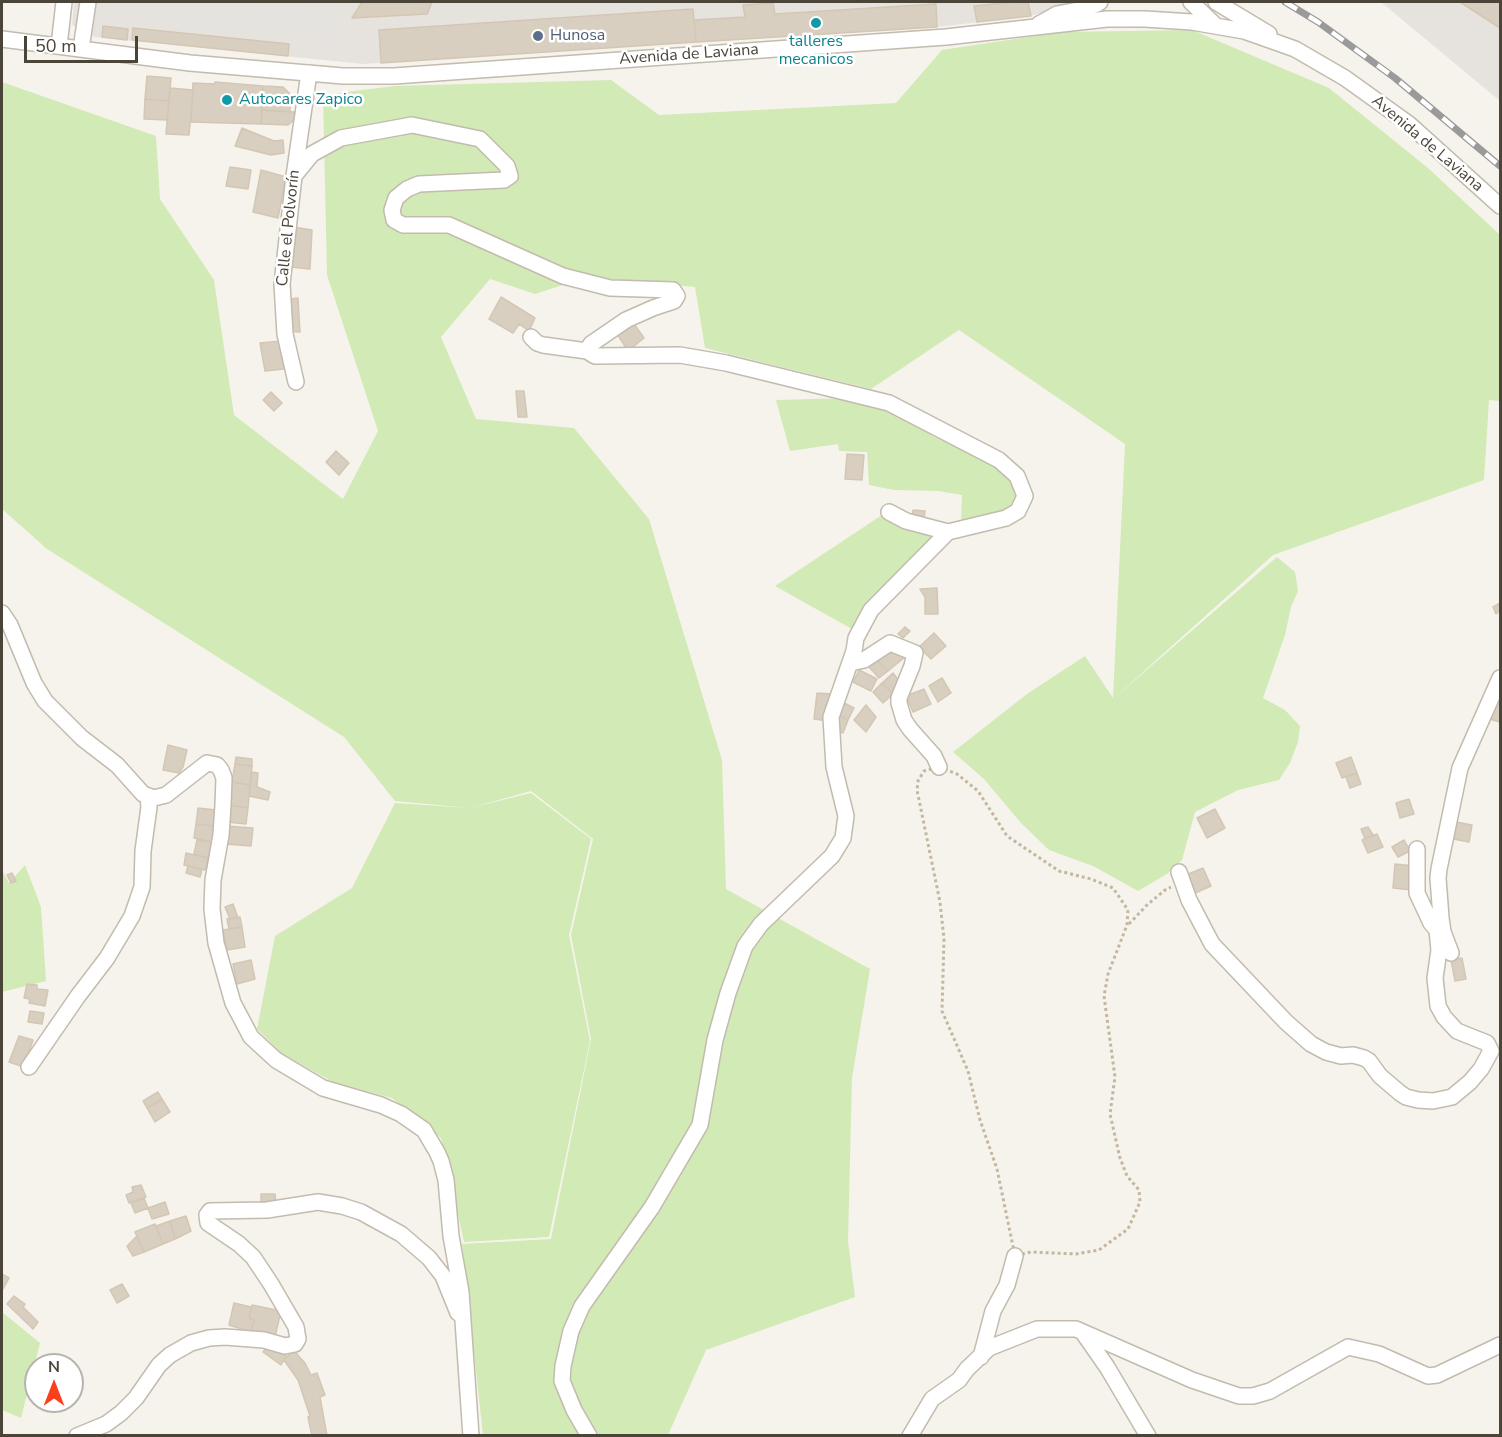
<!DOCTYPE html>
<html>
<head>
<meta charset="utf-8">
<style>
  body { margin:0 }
  #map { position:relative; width:1502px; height:1437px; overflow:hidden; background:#f6f3ec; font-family:"Nunito Sans",sans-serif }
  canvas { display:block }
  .frame { position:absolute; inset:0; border:3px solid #4b4439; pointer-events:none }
  .north { position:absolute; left:24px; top:1353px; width:60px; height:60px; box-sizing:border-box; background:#fff; border:2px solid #b7b4b0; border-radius:50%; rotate:0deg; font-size:16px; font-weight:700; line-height:24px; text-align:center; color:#4b4439 }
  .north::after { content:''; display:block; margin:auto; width:21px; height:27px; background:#fc3f1d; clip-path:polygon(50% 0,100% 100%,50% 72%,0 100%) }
  .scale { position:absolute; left:24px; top:36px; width:114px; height:27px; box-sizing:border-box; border:3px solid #4b4439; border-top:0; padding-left:8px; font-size:18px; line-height:21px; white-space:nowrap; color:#4b4439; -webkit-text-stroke:4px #fff; paint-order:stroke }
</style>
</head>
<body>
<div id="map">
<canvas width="1502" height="1437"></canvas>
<div class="frame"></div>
<div class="north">N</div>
<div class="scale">50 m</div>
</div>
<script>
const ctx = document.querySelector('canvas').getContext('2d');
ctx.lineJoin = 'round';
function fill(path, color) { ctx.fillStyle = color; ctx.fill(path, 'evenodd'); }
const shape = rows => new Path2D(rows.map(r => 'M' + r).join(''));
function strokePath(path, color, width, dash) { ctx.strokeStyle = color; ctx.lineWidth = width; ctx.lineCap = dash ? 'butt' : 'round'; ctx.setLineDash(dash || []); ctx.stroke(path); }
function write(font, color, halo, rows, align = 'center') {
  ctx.font = font + ' "Nunito Sans",sans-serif'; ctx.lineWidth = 5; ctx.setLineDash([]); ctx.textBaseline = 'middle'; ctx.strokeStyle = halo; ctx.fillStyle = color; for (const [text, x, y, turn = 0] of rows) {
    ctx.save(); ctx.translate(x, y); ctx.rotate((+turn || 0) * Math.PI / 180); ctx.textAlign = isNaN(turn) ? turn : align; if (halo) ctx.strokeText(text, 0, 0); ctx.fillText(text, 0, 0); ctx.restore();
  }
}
fill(shape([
  [74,2,1074,2,1031,16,937,27,363,64,95,37,72,25],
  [1381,2,1500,2,1500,101]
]), '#e6e2dd');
fill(shape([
  [1192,30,1329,88,1428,168,1500,235,1500,401,1489,400,1484,480,1273,555,1113,699,1277,557,1295,572,1298,591,1291,607,1285,635,1263,698,1285,710,1300,726,1298,742,1290,763,1279,780,1238,790,1195,812,1182,860,1167,874,1138,891,1093,866,1049,850,1021,823,984,779,953,752,1027,694,1085,656,1113,698,1125,444,959,330,871,389,705,348,695,287,588,277,535,294,490,279,441,337,476,419,574,428,649,519,722,760,726,889,870,969,852,1078,848,1241,855,1297,706,1350,668,1435,483,1435,462,1244,551,1239,591,1039,571,935,593,839,531,791,470,808,531,793,591,839,569,935,590,1041,549,1237,464,1242,441,1138,392,1098,333,1082,281,1053,257,1029,275,936,352,888,395,803,469,808,395,801,344,737,47,549,2,509,2,82,156,136,160,199,214,280,234,415,343,499,378,431,327,275,323,95,394,86,611,80,659,115,896,103,942,50,1061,32],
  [850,398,883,407,911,421,934,437,999,466,1010,478,1019,498,1014,506,1006,512,961,524,962,495,938,491,894,490,869,485,867,452,839,451,838,444,790,451,776,400],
  [885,513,938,534,852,629,775,586],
  [25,865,41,907,46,981,2,992,2,870,9,883],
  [2,1312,40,1343,21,1418,2,1410]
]), '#d2eab5');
fill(shape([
  [116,2,231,2,335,14,336,37,115,15]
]), '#e5e3e0');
const building = shape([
  [362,2,432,2,427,14,352,18,362,2],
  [1015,2,1028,2,1031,16,977,22,974,6,1015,2],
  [1460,2,1500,2,1500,28,1460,2],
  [773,3,775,14,936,4,937,27,696,42,694,20,745,17,743,5,773,3],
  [693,9,696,42,381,63,379,30,693,9],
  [103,26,128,29,127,40,102,37,103,26],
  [133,28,289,44,288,56,132,40,133,28],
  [147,76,171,78,169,101,145,99,147,76],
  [215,82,263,86,261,124,191,122,193,83,215,84,215,82],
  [263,86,283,87,290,94,290,112,262,110,263,86],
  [170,88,193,90,189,135,166,134,170,88],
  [145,99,169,101,167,120,144,119,145,99],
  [262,110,295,112,294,120,288,125,261,124,262,110],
  [242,128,274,141,283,140,284,153,271,155,235,146,242,128],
  [230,167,251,170,248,189,226,186,230,167],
  [261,170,286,177,278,218,253,212,261,170],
  [293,227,312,230,310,269,290,267,293,227],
  [501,297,535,318,529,331,519,324,513,333,489,319,501,297],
  [298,298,300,332,284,331,283,300,298,298],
  [632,321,644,338,628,351,616,332,632,321],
  [282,341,284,369,265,371,260,343,282,341],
  [516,391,524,391,527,417,518,417,516,391],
  [271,392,282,403,274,411,263,400,271,392],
  [336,451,349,463,339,475,326,462,336,451],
  [847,454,864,455,862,480,845,479,847,454],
  [913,510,925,511,924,519,912,518,913,510],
  [937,588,938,614,925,614,925,597,920,589,937,588],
  [1500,603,1500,611,1496,614,1493,607,1500,603],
  [905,627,910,631,903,638,898,634,905,627],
  [934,633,946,646,931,659,919,647,934,633],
  [892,645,905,657,888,671,875,659,892,645],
  [875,659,888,671,879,678,869,667,875,659],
  [859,670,877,679,871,691,853,682,859,670],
  [893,673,902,685,893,694,882,683,893,673],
  [942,678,951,693,938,702,929,686,942,678],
  [882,683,893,694,883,703,873,692,882,683],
  [924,689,931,704,913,712,906,696,924,689],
  [817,693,832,694,829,721,814,719,817,693],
  [1494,700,1500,701,1500,722,1486,718,1494,700],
  [842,702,854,708,848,720,836,714,842,702],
  [866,705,876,717,866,732,854,720,866,705],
  [836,714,848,720,843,733,833,730,836,714],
  [168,745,187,750,183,767,179,773,163,770,168,745],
  [236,757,252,759,252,766,235,764,236,757],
  [1351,757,1357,773,1342,778,1336,763,1351,757],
  [235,764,252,766,250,785,232,782,235,764],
  [252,772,258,773,257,787,270,792,268,800,249,796,252,772],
  [1357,773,1361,784,1350,788,1346,777,1357,773],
  [232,782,250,785,248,808,229,805,232,782],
  [1409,799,1414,814,1400,818,1396,803,1409,799],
  [229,805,248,808,246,824,227,822,229,805],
  [198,808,216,810,214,826,196,824,198,808],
  [1215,809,1225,828,1207,838,1197,818,1215,809],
  [1456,822,1472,825,1469,842,1453,839,1456,822],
  [196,824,214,826,212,842,194,838,196,824],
  [227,826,253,828,251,846,225,844,227,826],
  [1368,827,1373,835,1365,839,1361,829,1368,827],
  [1377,834,1383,847,1368,853,1362,840,1377,834],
  [197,840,212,842,208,858,194,854,197,840],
  [1404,840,1410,851,1398,857,1392,847,1404,840],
  [186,853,208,858,205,870,184,865,186,853],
  [1395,864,1415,866,1412,890,1393,888,1395,864],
  [188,866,202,869,200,877,186,873,188,866],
  [1203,868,1211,886,1193,894,1186,875,1203,868],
  [12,873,16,881,11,883,7,875,12,873],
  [233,904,238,918,230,919,225,907,233,904],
  [240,917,242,927,229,929,227,919,240,917],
  [242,927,245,947,227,950,223,930,242,927],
  [1462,958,1466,979,1455,981,1451,960,1462,958],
  [251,960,255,979,237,984,233,964,251,960],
  [27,984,37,985,37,989,48,990,45,1006,29,1003,30,999,24,998,27,984],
  [30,1011,44,1013,42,1024,28,1022,30,1011],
  [19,1036,33,1040,24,1067,9,1062,19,1036],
  [158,1092,162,1099,147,1108,143,1101,158,1092],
  [162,1099,170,1112,155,1122,147,1108,162,1099],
  [141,1185,146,1197,129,1203,126,1195,133,1192,132,1187,141,1185],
  [261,1194,275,1194,276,1205,261,1205,261,1194],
  [144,1198,148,1208,135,1213,131,1203,144,1198],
  [165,1202,169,1214,152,1219,148,1208,165,1202],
  [186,1216,191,1231,175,1239,170,1221,186,1216],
  [170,1221,175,1239,163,1244,156,1226,170,1221],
  [155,1224,163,1244,144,1252,135,1232,155,1224],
  [137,1236,144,1252,133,1256,127,1246,137,1236],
  [2,1274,9,1278,2,1291,2,1274],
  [122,1284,129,1296,117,1303,110,1290,122,1284],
  [14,1296,25,1304,23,1307,38,1322,33,1329,7,1304,14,1296],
  [234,1303,251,1307,249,1318,254,1320,251,1332,229,1325,234,1303],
  [252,1305,281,1311,275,1337,251,1332,254,1320,249,1318,252,1305],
  [269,1344,286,1356,281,1365,263,1352,269,1344],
  [293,1350,305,1363,311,1375,317,1373,325,1395,320,1397,327,1436,312,1436,308,1417,310,1416,298,1380,284,1360,293,1350]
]);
fill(building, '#d8cfc1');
strokePath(building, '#d3c7b4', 1.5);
const minor = shape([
  [1191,2,1215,25],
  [1216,2,1269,34],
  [1039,24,1057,14,1078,10,1097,4,1100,2],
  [2,39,190,63,343,76,394,76,946,37,1107,19,1145,19,1192,22,1244,31,1295,49,1345,78,1409,124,1500,206],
  [59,46,64,2],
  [81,49,88,2],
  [294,176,312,154,341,138,412,125,480,139,507,166,510,176,504,180,419,184,407,189,396,198,392,210,394,220,403,225,449,225,563,276,610,288,673,290,677,296,674,301,653,308,626,320,591,344,587,351,595,356,680,355,726,363,889,403,999,460,1017,476,1025,496,1018,511,1006,518,948,532,871,610,856,638,854,651,831,717,834,767,846,816,843,838,832,856,761,924,745,946,728,993,715,1040,700,1125,652,1207,582,1306,571,1331,563,1366,562,1381,574,1410,589,1436],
  [531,337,537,343,543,345,587,351],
  [296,382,285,334,282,284,294,176,309,73],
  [889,512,906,521,948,532],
  [2,613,10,625,34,683,45,701,82,738,117,765,143,794,154,798,166,795,207,763,217,765,221,770,224,778,223,805,221,835,213,880,212,909,216,943,233,1003,251,1037,276,1060,323,1088,381,1105,401,1114,424,1130,437,1152,441,1161,446,1180,451,1236,461,1292,471,1436],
  [850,663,864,660,890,643,915,653,912,666,899,698,899,703,904,720,910,729,934,756,939,767],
  [1417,849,1417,893,1431,923,1437,930,1443,932],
  [1179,872,1189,900,1212,944,1286,1022,1311,1044,1326,1052,1341,1056,1353,1055,1364,1058,1369,1061,1380,1076,1400,1093,1406,1097,1418,1100,1433,1101,1452,1097,1470,1082,1481,1069,1491,1051,1487,1043,1457,1031,1444,1017,1438,1006,1435,978,1439,950,1437,930],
  [1451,953,1443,932,1441,918,1438,878,1439,869,1460,768,1500,678],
  [29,1067,78,996,107,958,132,916,142,887,143,851,149,807,148,797],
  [1084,1334,1107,1367,1148,1436],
  [981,1357,993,1311,1007,1285,1015,1256],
  [77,1436,106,1424,121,1413,136,1398,159,1365,170,1355,191,1343,209,1338,225,1337,264,1340,285,1346,295,1344,298,1339,296,1327,271,1284,253,1257,239,1244,208,1223,207,1215,210,1211,267,1210,318,1202,342,1206,361,1212,401,1234,429,1258,443,1276,458,1313],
  [910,1436,932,1399,959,1380,967,1369,989,1348,1037,1329,1076,1329,1192,1380,1239,1396,1253,1396,1270,1391,1348,1347,1379,1354,1428,1376,1437,1375,1500,1345]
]);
strokePath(minor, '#c2bbae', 18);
strokePath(shape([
  [939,767,957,774,978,791,1007,836,1059,871,1091,879,1113,888,1128,910,1127,925,1108,974,1104,996,1115,1077,1110,1114,1120,1158,1127,1176,1139,1190,1140,1202,1128,1229,1099,1250,1076,1254,1031,1252,1015,1256,997,1169,980,1120,968,1071,942,1011,944,939,940,902,917,790,918,781,924,771,939,767],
  [1129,924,1147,905,1165,890,1171,887]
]), '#c4b79f', 3, [3, 3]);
strokePath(minor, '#fff', 15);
const rail = shape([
  [1285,2,1318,22,1395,78,1500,166]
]);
strokePath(rail, '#9a9a9a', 7);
strokePath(rail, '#fff', 4.5, [14]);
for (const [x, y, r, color] of [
  [816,23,6,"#0f9aa8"],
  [538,36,6,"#5c6f8a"],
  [227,100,6,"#0f9aa8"]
]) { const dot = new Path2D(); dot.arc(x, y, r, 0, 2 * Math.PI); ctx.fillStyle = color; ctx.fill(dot); strokePath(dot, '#fff', 2); }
write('16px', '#4e5e75', '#fff', [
  ["Hunosa",550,36]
], 'left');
write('16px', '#0d838f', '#fff', [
  ["talleres",816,42],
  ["mecanicos",816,60],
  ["Autocares Zapico",239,100,"left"]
]);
write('16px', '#4b4439', '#fff', [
  ["Avenida de Laviana",689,55,-4],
  ["Avenida de Laviana",1427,144,40],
  ["Calle el Polvorín",289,228,-84]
]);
</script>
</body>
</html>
